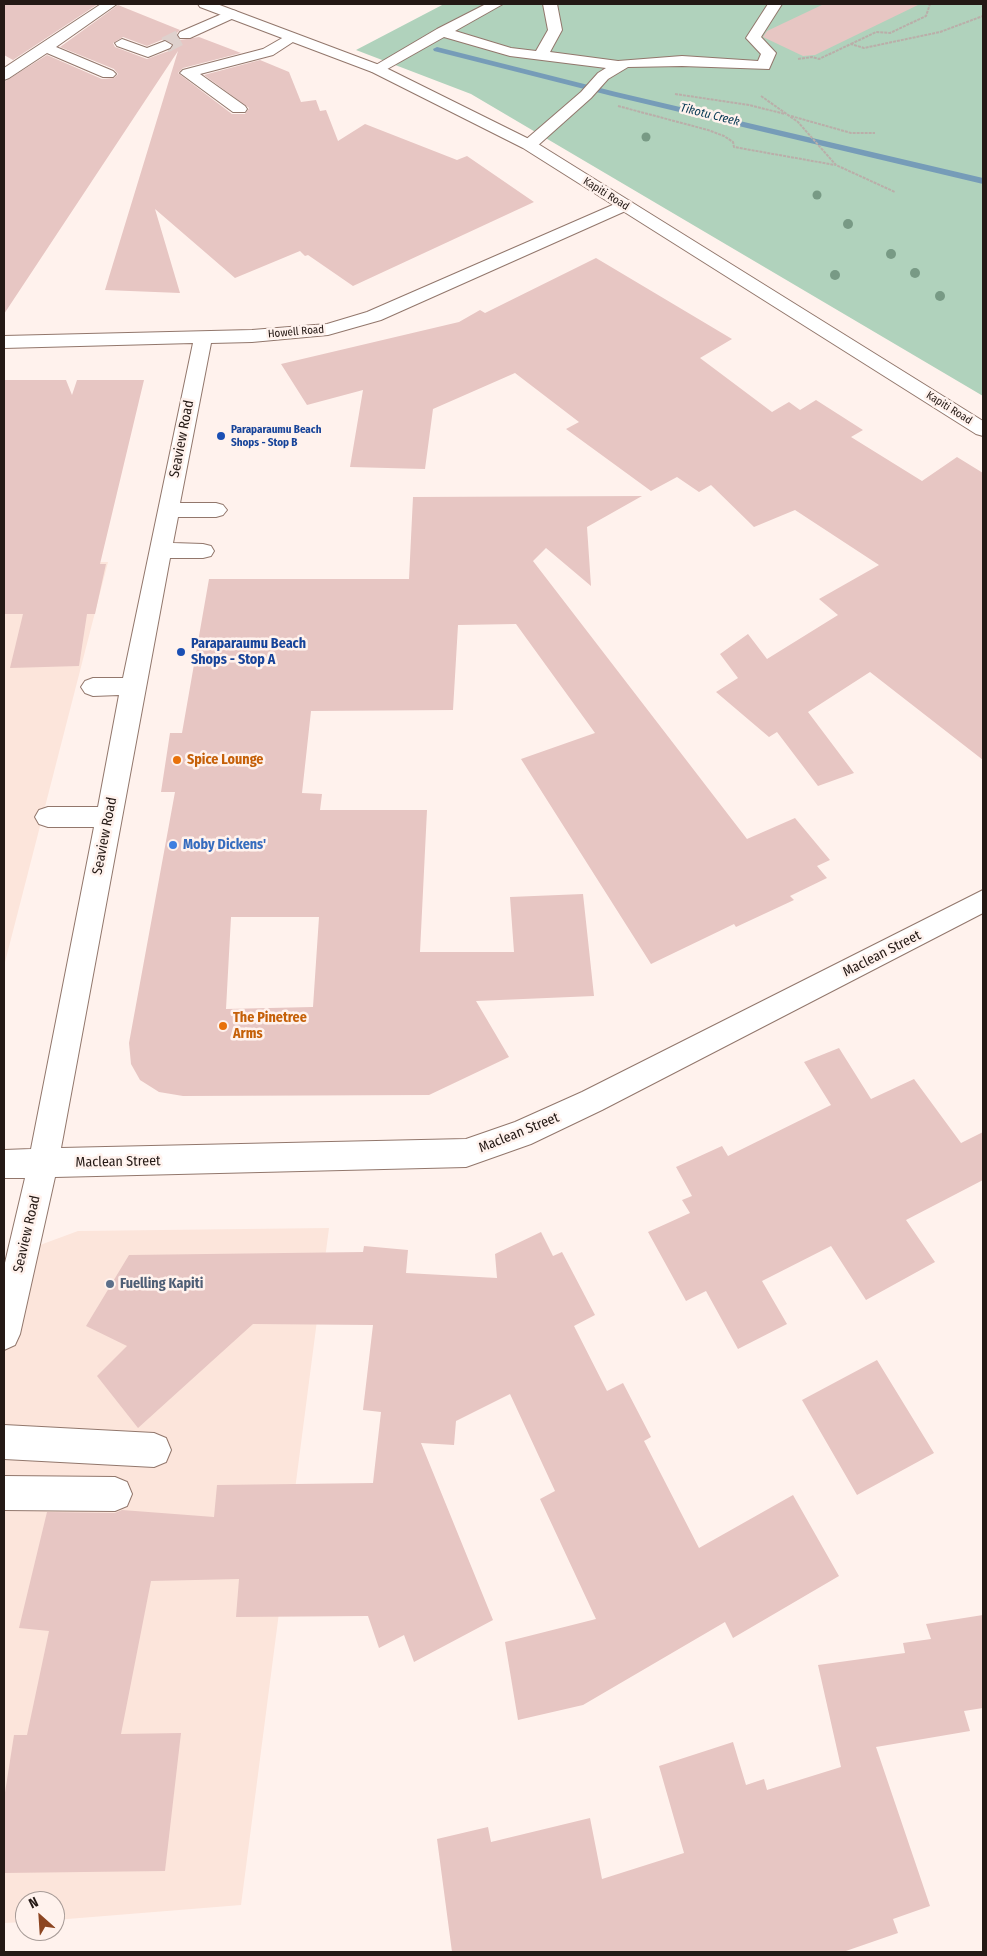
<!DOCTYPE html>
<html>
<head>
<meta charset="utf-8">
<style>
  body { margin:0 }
  #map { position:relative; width:987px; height:1956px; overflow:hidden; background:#fff2ed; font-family:"Fira Sans Condensed",sans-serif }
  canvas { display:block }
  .frame { position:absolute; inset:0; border:5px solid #241915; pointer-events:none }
  .north { position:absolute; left:15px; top:1891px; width:50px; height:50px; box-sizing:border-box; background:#fff2ed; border:1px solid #a79b97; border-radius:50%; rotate:334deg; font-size:14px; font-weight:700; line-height:20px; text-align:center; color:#241915 }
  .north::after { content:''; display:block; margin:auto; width:18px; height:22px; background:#8c4521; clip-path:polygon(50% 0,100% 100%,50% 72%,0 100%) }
</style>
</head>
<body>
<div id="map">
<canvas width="987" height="1956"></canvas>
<div class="frame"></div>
<div class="north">N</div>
</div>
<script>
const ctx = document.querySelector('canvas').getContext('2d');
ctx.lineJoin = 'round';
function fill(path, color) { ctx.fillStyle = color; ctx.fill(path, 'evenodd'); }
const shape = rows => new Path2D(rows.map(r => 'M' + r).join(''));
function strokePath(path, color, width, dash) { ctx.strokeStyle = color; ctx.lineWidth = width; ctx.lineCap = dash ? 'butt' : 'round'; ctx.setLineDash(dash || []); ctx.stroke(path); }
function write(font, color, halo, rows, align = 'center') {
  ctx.font = font + ' "Fira Sans Condensed",sans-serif'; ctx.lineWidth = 5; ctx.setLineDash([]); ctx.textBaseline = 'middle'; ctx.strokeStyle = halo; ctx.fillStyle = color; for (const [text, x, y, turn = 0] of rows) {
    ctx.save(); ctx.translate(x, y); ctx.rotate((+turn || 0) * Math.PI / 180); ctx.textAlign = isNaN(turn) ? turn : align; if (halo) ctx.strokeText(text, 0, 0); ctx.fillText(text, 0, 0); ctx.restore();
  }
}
fill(shape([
  [108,562,4,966,4,563],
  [329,1228,241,1905,55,1920,55,1901,25,1901,25,1922,4,1923,4,1297,8,1278,40,1245,78,1231]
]), '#fce5db');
fill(shape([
  [444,4,983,4,983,396,471,94,356,50]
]), '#b0d2bc');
fill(shape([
  [437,47,616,92,983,178,983,184,612,96,434,51,433,49,437,47]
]), '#769cb8');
fill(shape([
  [4,4,98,4,13,60,4,55],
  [824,4,920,4,815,55,803,56,763,37,767,31],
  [118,5,180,30,176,34,180,40,199,37,241,53,183,68,178,73,232,114,245,114,249,108,204,75,260,60,289,72,301,102,316,100,320,111,326,110,338,141,365,124,457,160,467,156,534,202,353,286,308,255,305,256,300,251,235,278,155,209,180,293,105,290,178,51,4,314,4,82,47,55,102,79,114,78,118,74,114,69,60,47],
  [123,37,147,46,164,39,174,45,171,50,147,59,115,47,113,43],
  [596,258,732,339,700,358,772,412,789,402,800,410,816,400,863,430,851,437,922,481,957,457,983,473,983,760,870,672,808,712,854,773,818,786,777,732,769,737,716,692,738,678,720,654,748,634,767,659,838,615,819,599,879,565,795,510,754,527,711,485,699,492,677,477,651,491,566,429,579,422,515,373,433,409,425,469,350,467,363,390,307,405,281,364,459,322,480,310,485,313],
  [4,380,66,380,72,395,77,380,144,380,100,564,106,564,95,614,87,614,79,666,10,668,23,614,4,614],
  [642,496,587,527,591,586,546,548,533,561,747,839,795,818,830,860,817,866,827,878,790,896,794,900,736,927,734,924,651,964,521,759,595,733,516,624,458,625,453,710,311,711,302,793,322,794,320,810,427,810,420,952,514,952,510,897,583,894,594,996,476,1001,509,1057,429,1095,183,1096,159,1092,140,1080,131,1064,129,1043,175,792,161,792,170,733,182,733,209,579,409,579,413,497],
  [231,917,319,917,313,1007,226,1009],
  [839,1048,871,1099,914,1079,961,1143,983,1132,983,1180,906,1220,935,1262,866,1300,831,1246,762,1281,787,1324,738,1349,706,1291,686,1301,648,1232,690,1213,682,1200,692,1196,676,1167,722,1146,728,1156,831,1105,804,1062],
  [541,1232,553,1256,562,1252,595,1315,574,1326,607,1391,623,1383,651,1437,644,1441,699,1548,793,1495,839,1576,733,1638,725,1622,583,1705,518,1720,505,1642,596,1619,540,1499,555,1491,510,1394,456,1421,454,1445,421,1443,493,1620,414,1662,404,1635,379,1648,368,1616,236,1617,239,1579,151,1581,121,1734,181,1733,165,1871,4,1873,4,1799,14,1735,27,1735,49,1631,19,1628,47,1512,115,1513,122,1510,214,1517,217,1485,373,1483,381,1412,363,1410,373,1325,253,1324,138,1428,97,1376,127,1346,86,1326,129,1255,363,1252,364,1246,408,1250,406,1273,497,1278,495,1254],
  [877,1360,934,1453,857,1495,802,1400],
  [983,1615,983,1708,964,1711,970,1731,876,1747,930,1906,893,1919,898,1933,843,1952,452,1952,437,1839,488,1827,491,1842,590,1818,602,1879,684,1853,659,1766,733,1742,746,1785,764,1779,767,1790,841,1767,818,1665,905,1653,903,1643,931,1639,926,1624]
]), '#e7c6c3');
strokePath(shape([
  [165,45,185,35]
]), '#ded1cd', 16, [16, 8]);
const minor = shape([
  [101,4,117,4,56,47,113,71,116,74,113,77,103,77,47,53,9,78,4,80,4,68,101,4],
  [486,4,503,4,455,31,511,48,536,51,548,30,543,4,557,4,562,30,550,52,618,61,682,56,758,61,761,54,746,38,768,4,782,4,761,37,776,53,769,69,682,66,628,67,608,79,591,98,535,148,529,150,521,145,523,142,581,92,598,73,606,68,510,56,444,37,382,72,372,72,369,69,437,29,486,4],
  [231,10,236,11,238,14,236,17,190,38,180,38,178,35,180,32,231,10],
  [291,33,298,37,296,40,273,55,200,74,245,106,247,109,245,112,233,112,180,73,183,70,263,49,291,33],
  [122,39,147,48,165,41,172,45,170,48,148,57,117,46,115,43,122,39],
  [624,200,630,201,632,205,630,209,381,320,328,335,252,342,211,343,180,503,216,503,223,505,227,510,223,515,216,517,178,517,173,543,203,544,211,546,214,551,211,556,203,558,170,558,61,1148,466,1139,515,1122,582,1092,983,890,983,913,602,1110,531,1144,466,1167,55,1177,20,1334,15,1345,4,1350,4,1267,25,1178,4,1178,4,1150,31,1149,94,827,48,827,39,824,35,817,39,810,48,807,98,807,119,695,93,696,85,693,81,687,85,681,93,678,123,678,193,343,4,348,4,336,252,330,327,324,367,312,624,200],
  [4,1425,154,1433,166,1438,171,1450,166,1462,154,1467,4,1459,4,1425],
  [4,1476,115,1477,127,1482,132,1494,127,1506,115,1511,4,1510,4,1476]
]);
const major = shape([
  [198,4,217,4,382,66,535,142,983,421,983,436,976,434,523,148,372,72,200,7,198,4]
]);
strokePath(minor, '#92776c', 2);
strokePath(major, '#92776c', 2);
strokePath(shape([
  [851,44,876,32,890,33,926,16,930,4],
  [798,59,812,57,819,59,851,44,864,48,940,32,983,16],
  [675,94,749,105,785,114],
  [761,96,798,122,836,165,895,192],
  [618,106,708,130,724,136,733,142,734,147,835,165],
  [791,116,851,133,875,133]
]), '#baaea9', 2, [3, 1]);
fill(minor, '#fff');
fill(major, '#fff');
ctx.fillStyle = '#789a85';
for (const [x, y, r] of [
  [646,137,4.5],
  [817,195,4.5],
  [848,224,5],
  [891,254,5],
  [915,273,5],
  [835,275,5],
  [940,296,5]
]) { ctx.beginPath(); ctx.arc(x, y, r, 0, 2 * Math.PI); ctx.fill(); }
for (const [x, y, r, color] of [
  [221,436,5,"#1a4fb4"],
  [181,652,5,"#1a4fb4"],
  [177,760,5,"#e8710a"],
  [173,845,5,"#3f7fe0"],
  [223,1026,5,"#e8710a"],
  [110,1284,5,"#5c6f8a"]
]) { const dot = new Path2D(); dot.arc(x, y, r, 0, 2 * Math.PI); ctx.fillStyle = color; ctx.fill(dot); strokePath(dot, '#fff2ed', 2); }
write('11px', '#241915', '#fff2ed', [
  ["Kapiti Road",606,194,32],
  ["Howell Road",296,332,-5],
  ["Kapiti Road",949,408,32]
]);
write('bold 11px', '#164399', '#fff2ed', [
  ["Paraparaumu Beach",231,430],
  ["Shops - Stop B",231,443]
], 'left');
write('italic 12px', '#023551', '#fff2ed', [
  ["Tikotu Creek",710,115,14]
]);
write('14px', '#241915', '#fff2ed', [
  ["Seaview Road",182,439,-79],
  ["Seaview Road",105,836,-79],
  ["Maclean Street",882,954,-27],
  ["Maclean Street",519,1133,-22],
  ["Maclean Street",118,1162,-1],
  ["Seaview Road",27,1234,-77]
]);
write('bold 14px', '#164399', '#fff2ed', [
  ["Paraparaumu Beach",191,644],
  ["Shops - Stop A",191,660]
], 'left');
write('bold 14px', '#c56008', '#fff2ed', [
  ["Spice Lounge",187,760],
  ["The Pinetree",233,1018],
  ["Arms",233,1034]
], 'left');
write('bold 14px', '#366cbe', '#fff2ed', [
  ["Moby Dickens'",183,845]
], 'left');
write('bold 14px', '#4e5e75', '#fff2ed', [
  ["Fuelling Kapiti",120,1284]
], 'left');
</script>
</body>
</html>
